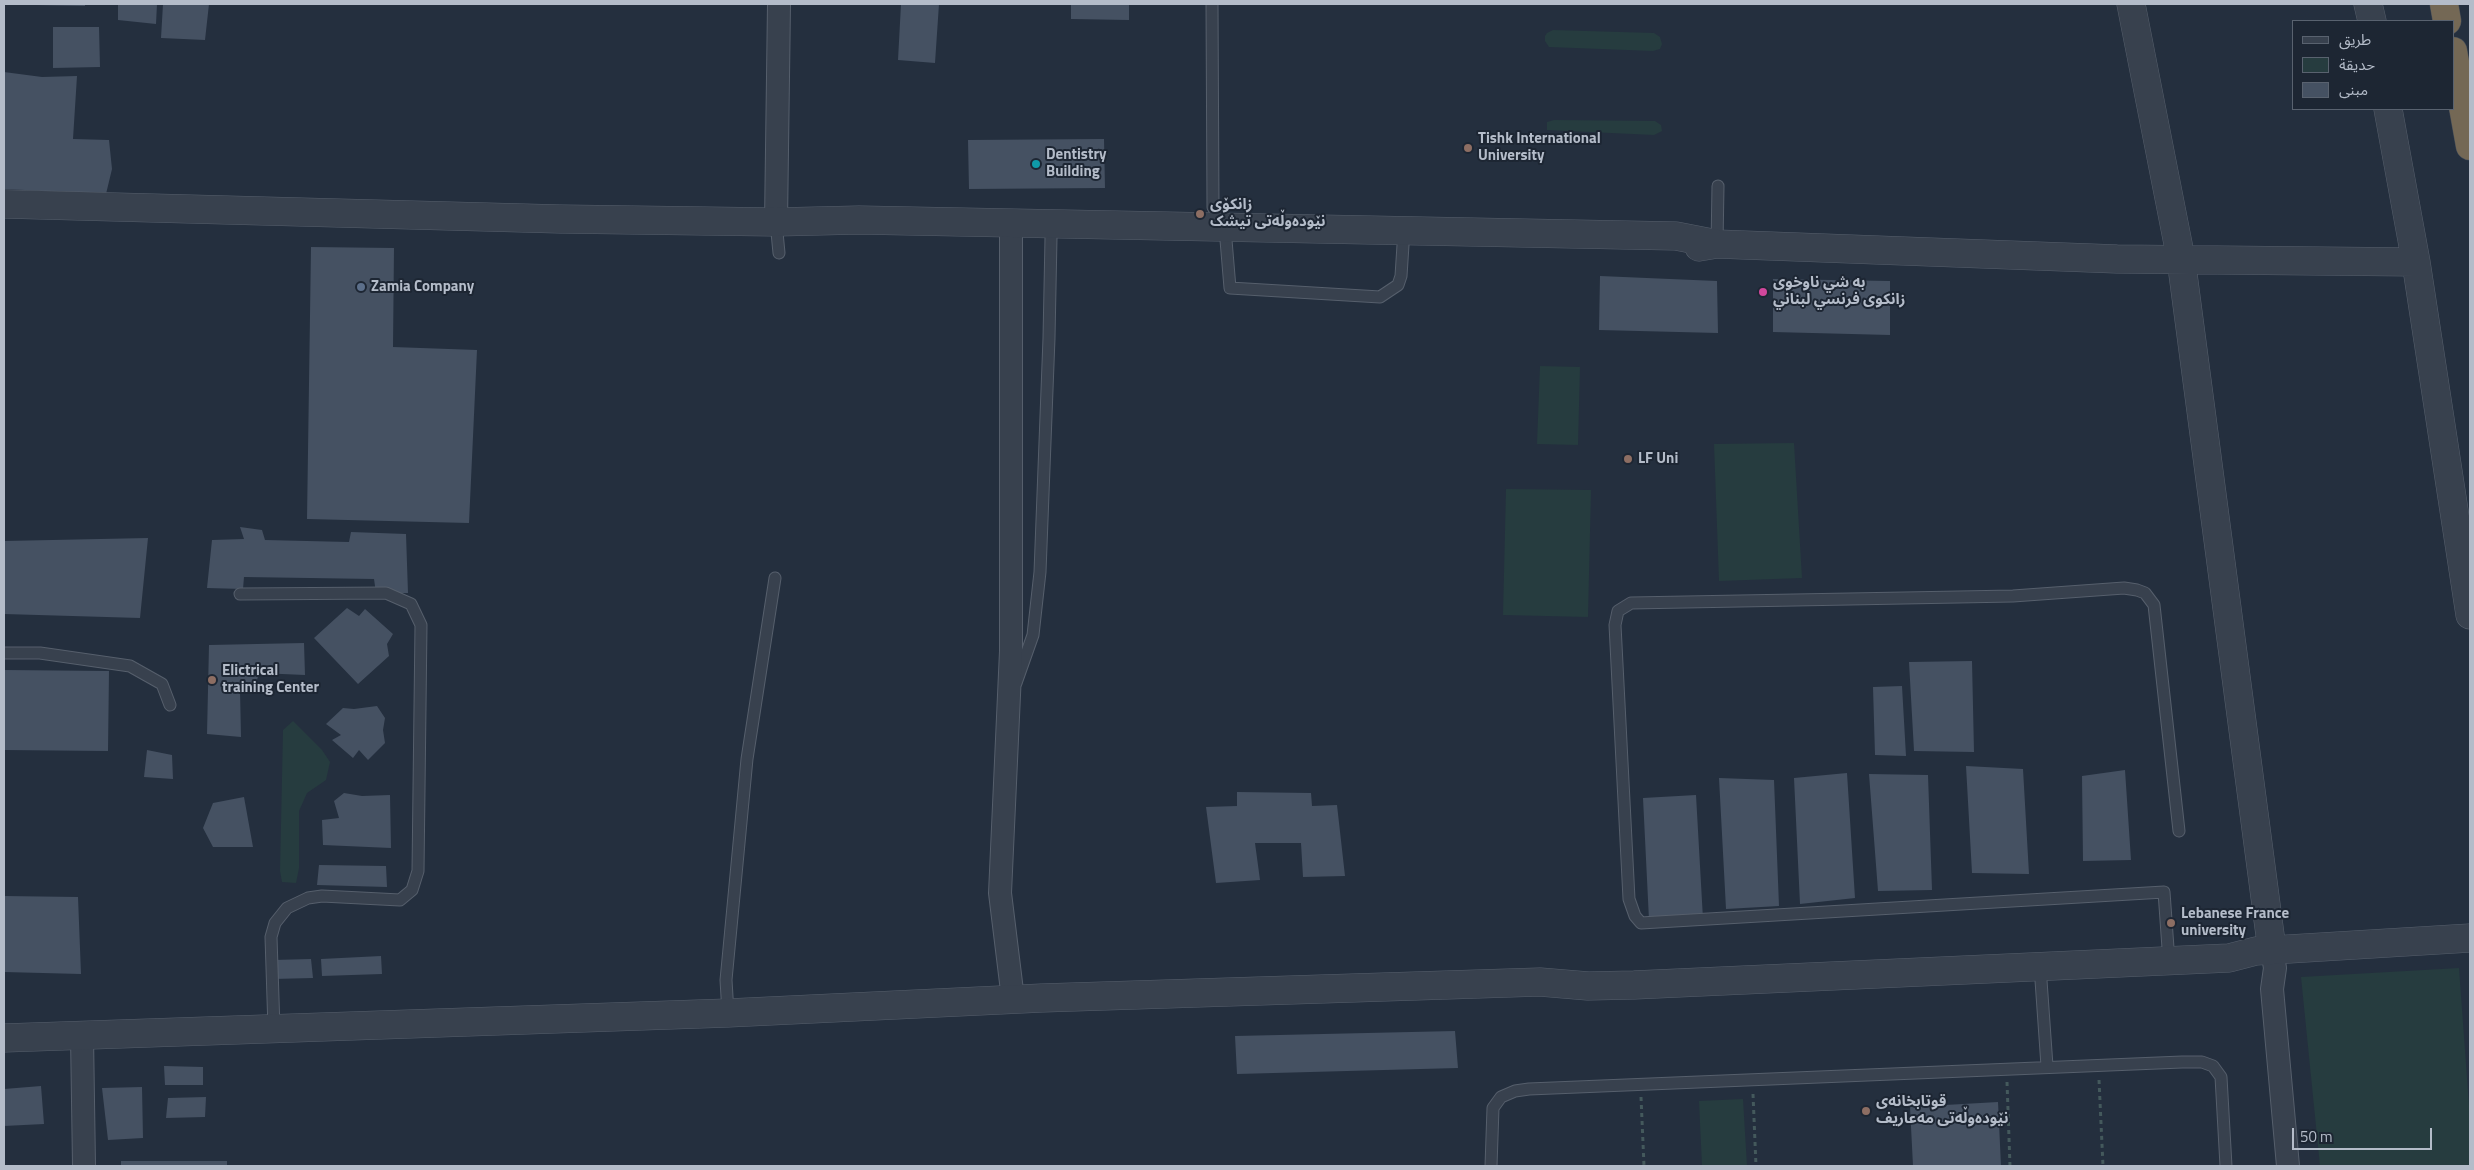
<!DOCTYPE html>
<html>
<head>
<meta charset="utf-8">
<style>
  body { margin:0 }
  #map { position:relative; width:2474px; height:1170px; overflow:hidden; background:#242f3e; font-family:"Titillium Web","Noto Sans Arabic",sans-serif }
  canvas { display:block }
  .frame { position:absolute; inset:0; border:5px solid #b4bcc9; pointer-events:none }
  .legend { position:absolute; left:2292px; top:20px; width:162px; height:90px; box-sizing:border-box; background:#1d2633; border:1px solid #59626f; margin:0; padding:6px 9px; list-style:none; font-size:15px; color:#b4bcc9 }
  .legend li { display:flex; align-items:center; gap:10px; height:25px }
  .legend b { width:25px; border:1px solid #59626f }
  .scale { position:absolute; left:2292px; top:1128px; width:140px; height:22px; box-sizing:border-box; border:2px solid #b4bcc9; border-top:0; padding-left:6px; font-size:15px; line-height:18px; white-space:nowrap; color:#b4bcc9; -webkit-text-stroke:4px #1d2633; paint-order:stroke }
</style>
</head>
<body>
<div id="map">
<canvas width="2474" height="1170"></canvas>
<div class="frame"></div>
<ul class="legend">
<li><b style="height:6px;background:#38414e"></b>طريق</li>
<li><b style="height:14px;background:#263c3f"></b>حديقة</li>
<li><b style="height:14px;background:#455162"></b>مبنى</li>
</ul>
<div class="scale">50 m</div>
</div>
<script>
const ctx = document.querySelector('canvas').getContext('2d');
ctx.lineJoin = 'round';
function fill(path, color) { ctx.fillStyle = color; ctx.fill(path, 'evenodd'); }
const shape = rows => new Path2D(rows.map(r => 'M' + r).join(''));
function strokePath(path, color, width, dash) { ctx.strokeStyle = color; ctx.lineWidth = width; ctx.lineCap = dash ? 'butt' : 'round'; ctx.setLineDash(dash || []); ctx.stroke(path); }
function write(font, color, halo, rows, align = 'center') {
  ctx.font = font + ' "Titillium Web","Noto Sans Arabic",sans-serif'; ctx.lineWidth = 4; ctx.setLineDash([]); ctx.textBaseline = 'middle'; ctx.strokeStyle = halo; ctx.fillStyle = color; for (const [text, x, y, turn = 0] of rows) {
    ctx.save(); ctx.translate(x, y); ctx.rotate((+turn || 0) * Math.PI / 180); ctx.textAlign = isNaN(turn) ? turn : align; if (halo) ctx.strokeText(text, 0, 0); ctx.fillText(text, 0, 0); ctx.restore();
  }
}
fill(shape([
  [1553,30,1654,33,1660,37,1662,44,1660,49,1653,51,1549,47,1545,41,1545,36,1547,33],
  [1554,120,1655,121,1661,125,1662,131,1654,135,1547,130,1547,122],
  [1540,366,1580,367,1578,445,1537,444],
  [1794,443,1802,578,1719,581,1714,444],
  [1506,489,1591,490,1588,617,1503,615],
  [293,721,322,750,330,762,326,780,307,793,299,811,299,868,296,883,282,882,280,871,283,730],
  [2459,968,2470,1119,2470,1166,2320,1166,2301,977],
  [1743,1099,1747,1166,1702,1166,1699,1101]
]), '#263c3f');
fill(shape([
  [36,4,85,4,85,6,36,5],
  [118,4,157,4,156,24,118,20],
  [163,4,209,4,205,40,161,38],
  [901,4,939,4,935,63,898,60],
  [1071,4,1129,4,1129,20,1071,19],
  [53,27,99,27,100,67,53,68],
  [4,72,42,77,77,76,73,139,109,140,112,169,106,194,4,189],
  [1104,139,1105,188,969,189,968,140],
  [311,247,394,248,393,347,477,350,469,523,307,519],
  [1600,276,1717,281,1718,333,1599,330],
  [1773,279,1890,281,1890,335,1773,332],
  [240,527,262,530,265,540,349,542,351,532,406,534,408,593,376,593,374,579,244,577,243,589,207,588,212,540,244,539],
  [148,538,140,618,4,614,4,541],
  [347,608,359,616,365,609,393,634,387,644,389,656,358,684,314,638],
  [304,643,305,675,259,673,255,687,240,689,241,737,207,734,209,645],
  [1972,661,1974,752,1914,751,1909,662],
  [4,670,109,671,108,751,4,750],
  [1902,686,1906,756,1875,755,1873,687],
  [377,706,385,718,383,730,385,743,368,760,359,750,353,758,332,740,341,735,326,724,343,708,354,709],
  [147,750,172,755,173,779,144,777],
  [1966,766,2023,769,2029,874,1972,873],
  [2125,770,2131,860,2083,861,2082,776],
  [1847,773,1855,898,1800,904,1794,778],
  [1869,774,1928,775,1932,890,1878,891],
  [1719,778,1774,780,1779,906,1726,909],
  [1237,792,1311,793,1312,806,1337,805,1345,876,1303,877,1301,843,1255,843,1260,880,1216,883,1206,807,1237,806],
  [344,793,362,796,390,795,391,848,323,845,322,820,339,818,334,801],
  [1696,795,1703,919,1649,920,1643,798],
  [244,797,253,847,213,847,203,828,213,803],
  [319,865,386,866,387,887,317,885],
  [4,896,78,897,81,974,4,972],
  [381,956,382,974,322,976,321,959],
  [311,959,313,978,273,979,273,960],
  [1455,1031,1458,1068,1237,1074,1235,1036],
  [164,1066,203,1067,203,1085,165,1085],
  [41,1086,44,1124,4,1126,4,1089],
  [142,1087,143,1138,108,1140,102,1088],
  [206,1097,205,1117,166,1118,168,1098],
  [1998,1102,2001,1166,1913,1166,1910,1107],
  [121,1161,227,1161,227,1166,121,1166]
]), '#455162');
const service = shape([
  [1212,4,1213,207,1225,228,1230,288,1380,297,1398,285,1401,276,1403,245],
  [776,222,779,253],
  [1717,244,1718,186],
  [240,594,386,593,411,604,421,625,418,871,412,890,400,900,322,896,308,898,287,908,275,923,271,937,274,1029],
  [4,653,40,653,130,666,162,684,170,705],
  [1016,683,1033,635,1040,572,1049,338,1051,238],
  [2168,948,2164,892,1641,923,1635,916,1629,899,1615,625,1618,611,1631,603,2013,596,2124,588,2137,590,2145,593,2154,605,2179,831],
  [2040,966,2047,1066],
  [728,1013,726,980,747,759,775,578],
  [1491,1166,1493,1108,1501,1097,1515,1091,1529,1089,2182,1062,2202,1062,2213,1066,2221,1077,2226,1166]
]);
const minor = shape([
  [776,222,779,4],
  [1011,238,1011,651,1000,893,1013,999],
  [2272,950,2275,968,2272,989,2288,1166],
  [82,1036,84,1166]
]);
const tertiary = shape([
  [2131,4,2181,259,2272,950],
  [2368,4,2372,21],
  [2388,109,2416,262,2470,615],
  [4,204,560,219,776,222,859,220,1676,236,1717,244],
  [1699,247,1717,244,2117,259,2416,262],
  [4,1038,728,1013,1042,998,1540,982,1588,986,1634,985,2229,958,2256,951,2470,938]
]);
const motorway = shape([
  [2444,4,2447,21],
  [2453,51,2470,146]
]);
strokePath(service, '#565f6c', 13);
strokePath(minor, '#565f6c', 24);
strokePath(tertiary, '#565f6c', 29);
strokePath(motorway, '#434c59', 29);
strokePath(shape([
  [2099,1080,2103,1166],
  [2007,1082,2010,1166],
  [1753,1094,1756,1166],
  [1641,1097,1644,1166]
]), '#44595c', 3, [4, 4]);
strokePath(service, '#38414e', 11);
strokePath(minor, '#38414e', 22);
strokePath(tertiary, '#38414e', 28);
strokePath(motorway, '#746855', 28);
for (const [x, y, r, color] of [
  [1468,148,5,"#8d6e63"],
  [1036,164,5,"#0f9aa8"],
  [1200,214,5,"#8d6e63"],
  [361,287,5,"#5c6f8a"],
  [1763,292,5,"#d1479c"],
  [1628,459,5,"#8d6e63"],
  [212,680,5,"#8d6e63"],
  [2171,923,5,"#8d6e63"],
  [1866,1111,5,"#8d6e63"]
]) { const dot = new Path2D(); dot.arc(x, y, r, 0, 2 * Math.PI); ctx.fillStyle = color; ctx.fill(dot); strokePath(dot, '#1d2633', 2); }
write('bold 15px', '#b4bcc9', '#1d2633', [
  ["Tishk International",1478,139],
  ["University",1478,156],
  ["Dentistry",1046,155],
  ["Building",1046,172],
  ["زانکۆی",1210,205],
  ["نێودەوڵەتی تیشک",1210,222],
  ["به شي ناوخوى",1773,283],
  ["زانكوى فرنسي لبناني",1773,300],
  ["Zamia Company",371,287],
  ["LF Uni",1638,459],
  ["Elictrical",222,671],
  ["training Center",222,688],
  ["Lebanese France",2181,914],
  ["university",2181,931],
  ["قوتابخانەی",1876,1102],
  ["نێودەوڵەتی مەعاریف",1876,1119]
], 'left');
</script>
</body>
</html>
